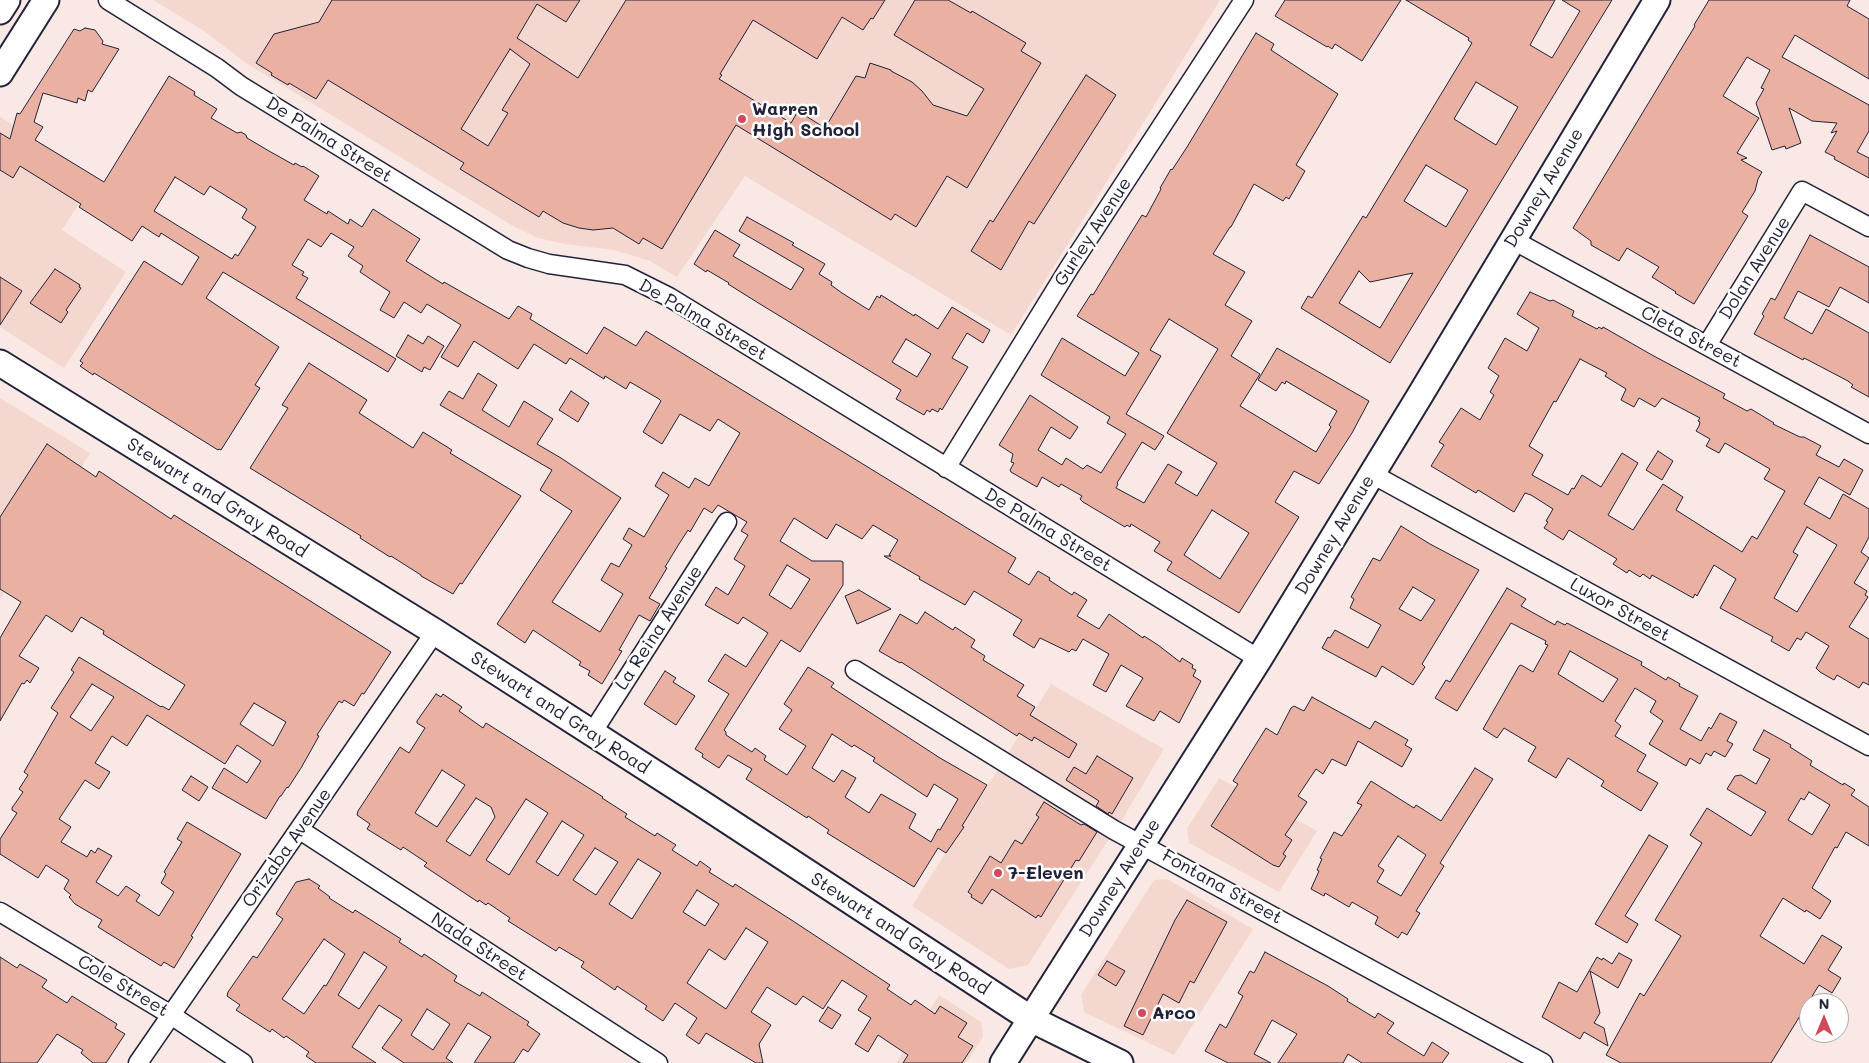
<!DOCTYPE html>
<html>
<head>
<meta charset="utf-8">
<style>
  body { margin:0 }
  #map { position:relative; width:1869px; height:1063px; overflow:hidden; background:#f9e8e3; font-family:Mali,sans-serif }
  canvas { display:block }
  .north { position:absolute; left:1799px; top:993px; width:50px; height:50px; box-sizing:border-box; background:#fff; border:1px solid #a7a7b1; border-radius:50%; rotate:0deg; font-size:14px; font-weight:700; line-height:20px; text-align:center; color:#22223b }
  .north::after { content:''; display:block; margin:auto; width:18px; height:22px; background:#d1495b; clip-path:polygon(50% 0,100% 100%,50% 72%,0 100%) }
</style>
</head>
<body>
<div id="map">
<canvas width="1869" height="1063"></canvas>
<div class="north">N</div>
</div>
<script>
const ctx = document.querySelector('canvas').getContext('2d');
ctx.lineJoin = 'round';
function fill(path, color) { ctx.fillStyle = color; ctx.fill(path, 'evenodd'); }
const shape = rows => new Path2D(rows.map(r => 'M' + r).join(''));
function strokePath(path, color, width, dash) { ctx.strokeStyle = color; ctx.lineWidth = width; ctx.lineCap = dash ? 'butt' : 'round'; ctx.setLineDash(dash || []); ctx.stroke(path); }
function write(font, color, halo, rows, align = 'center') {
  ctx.font = font + ' Mali,sans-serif'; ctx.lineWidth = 5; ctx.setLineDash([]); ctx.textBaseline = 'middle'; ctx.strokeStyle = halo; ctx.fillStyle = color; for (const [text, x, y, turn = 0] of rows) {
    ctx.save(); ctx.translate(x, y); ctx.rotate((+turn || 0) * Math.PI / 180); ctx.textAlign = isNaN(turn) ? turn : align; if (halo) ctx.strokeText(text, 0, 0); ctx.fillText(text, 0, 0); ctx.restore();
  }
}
fill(shape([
  [153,0,1220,0,1011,335,745,176,677,277,650,261,614,250,565,244,538,238,513,226,246,63,204,31],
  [0,117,96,177,62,230,126,272,64,368,0,327],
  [0,398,90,453,0,599],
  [1051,684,1164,749,1119,825,1007,755],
  [999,768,1110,837,1028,965,1009,969,912,906],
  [1219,778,1317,831,1279,892,1189,843,1187,829],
  [1164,879,1169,880,1253,929,1174,1055,1084,1012,1081,995,1152,883,1155,880],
  [939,995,981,1022,983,1037,966,1063,896,1063]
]), '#f4d8d0');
const building = shape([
  [332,0,580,0,566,22,537,4,517,38,578,78,626,0,885,0,873,19,871,18,863,30,842,17,817,59,753,20,720,74,722,75,719,79,791,123,798,111,825,128,856,76,865,78,870,63,891,70,891,71,912,82,922,91,933,105,967,116,984,89,894,35,915,0,948,0,971,13,972,11,1026,43,1021,51,1041,63,967,188,947,176,916,227,895,214,891,220,736,125,662,249,643,238,639,244,613,228,593,230,579,228,563,223,543,211,539,217,460,169,464,163,328,80,316,99,289,83,288,85,271,75,272,73,256,63,274,34,319,22,332,0],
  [510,49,530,64,502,110,508,113,488,146,461,129,510,49],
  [1285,0,1401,0,1362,61,1335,44,1332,49,1328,46,1327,47,1275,16,1285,0],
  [1406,0,1555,0,1530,45,1552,58,1580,11,1562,0,1612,0,1390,363,1301,308,1308,296,1312,298,1363,216,1366,218,1472,43,1468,40,1469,38,1406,0],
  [1476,82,1518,107,1496,145,1454,119,1476,82],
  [1426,165,1468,190,1446,227,1404,201,1426,165],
  [1359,271,1370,282,1413,273,1380,328,1339,303,1359,271],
  [1709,0,1850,0,1847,6,1869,19,1869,79,1795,35,1782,57,1869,105,1869,131,1857,152,1869,158,1869,178,1834,159,1835,157,1825,152,1837,131,1831,133,1837,123,1812,121,1789,108,1801,143,1786,149,1785,146,1772,150,1756,103,1764,89,1761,88,1770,70,1747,57,1723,96,1759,118,1737,153,1747,158,1741,160,1762,172,1758,179,1755,191,1742,212,1748,216,1694,304,1675,293,1676,292,1652,277,1659,267,1627,248,1619,261,1591,245,1591,241,1573,228,1695,26,1694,25,1709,0],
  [85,28,95,30,103,41,102,44,119,49,92,92,88,90,85,101,78,98,77,103,43,93,34,122,43,127,35,140,104,182,169,76,195,92,194,95,217,109,211,118,237,133,241,132,246,135,247,138,269,151,294,165,295,163,302,167,303,166,319,176,304,200,327,214,328,211,348,224,350,219,362,227,373,209,420,239,406,261,443,284,444,282,509,319,518,306,532,314,530,319,587,354,604,327,636,346,646,331,1016,558,1008,572,1029,585,1038,571,1050,578,1049,580,1072,595,1074,592,1087,600,1077,616,1099,629,1109,614,1143,638,1144,636,1158,645,1180,662,1182,658,1193,665,1192,668,1196,670,1193,676,1201,681,1179,723,1160,711,1154,721,1126,706,1143,678,1121,665,1106,692,1093,685,1109,654,1083,639,1076,651,1072,649,1069,652,1040,638,1034,648,1013,635,1022,620,974,591,965,605,919,579,920,577,884,556,891,556,889,555,898,540,873,525,862,539,836,524,827,539,794,518,780,541,812,561,841,561,843,562,843,585,800,652,781,640,724,730,726,732,726,735,752,752,755,748,766,756,764,760,787,775,806,746,779,729,792,710,784,704,808,667,834,683,831,687,940,758,987,785,962,826,964,827,946,853,938,848,914,887,827,833,829,830,808,816,807,818,746,779,752,769,728,755,719,768,702,757,703,754,695,749,729,694,708,681,725,654,746,667,768,633,743,617,738,624,705,605,716,587,728,595,745,566,734,559,748,535,741,531,747,522,718,505,712,513,704,508,690,532,688,530,679,544,665,567,667,568,649,598,660,604,650,621,639,615,619,650,622,651,602,684,588,675,590,671,579,665,581,662,533,630,525,643,497,624,572,511,540,490,552,470,440,405,449,391,463,399,478,373,497,385,482,410,509,427,524,401,553,419,537,444,561,458,621,498,552,602,600,632,623,594,601,580,611,563,619,567,632,545,623,539,629,528,644,537,669,495,655,486,663,472,689,488,695,478,709,486,740,433,718,419,710,431,680,414,662,444,643,432,661,401,659,399,630,382,626,389,605,376,604,379,570,358,566,364,534,344,518,369,474,341,458,367,441,357,461,325,427,304,421,313,404,302,394,318,380,310,390,292,360,272,363,266,348,256,354,247,331,233,321,247,308,239,292,265,304,272,302,275,308,278,296,298,396,359,388,372,223,272,206,298,279,347,255,385,260,388,221,450,219,449,218,450,94,373,93,375,80,366,83,363,80,361,144,261,182,285,199,257,161,233,159,237,142,226,132,241,79,207,81,204,20,166,13,178,0,170,0,133,10,139,17,113,20,114,74,29,80,31,85,28],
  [175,177,204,195,210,186,247,209,242,218,256,227,238,256,235,254,232,259,154,211,175,177],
  [787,565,810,579,791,609,769,595,787,565],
  [832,734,852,747,854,745,875,758,873,761,927,797,934,784,958,799,940,830,938,829,931,842,909,828,916,814,881,794,869,813,845,797,856,778,842,770,834,782,812,768,832,734],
  [1256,33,1274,44,1271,50,1338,94,1296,165,1305,171,1289,199,1286,197,1283,201,1254,184,1231,227,1230,227,1213,254,1245,272,1225,305,1252,321,1231,356,1260,374,1240,406,1316,452,1331,427,1329,425,1337,411,1286,381,1285,384,1282,382,1276,391,1258,380,1277,348,1369,401,1352,433,1319,484,1294,471,1275,502,1299,517,1239,613,1167,570,1172,562,1154,551,1160,542,1131,524,1130,527,1127,525,1125,527,1083,502,1080,499,1082,496,1061,484,1059,487,1042,477,1037,487,1011,472,1010,470,1014,463,1011,462,1013,454,999,445,1030,395,1078,427,1070,439,1051,427,1038,450,1062,465,1066,458,1083,469,1087,465,1101,473,1126,434,1107,423,1110,417,1041,375,1062,338,1125,376,1139,353,1077,316,1091,294,1093,295,1142,215,1146,217,1161,189,1160,188,1171,169,1172,170,1187,147,1256,33],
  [1169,319,1218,349,1167,433,1217,463,1197,496,1175,483,1182,472,1168,464,1144,503,1116,488,1118,484,1117,483,1142,442,1155,450,1164,436,1126,414,1161,356,1150,350,1169,319],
  [1212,510,1249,533,1220,579,1184,555,1212,510],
  [1086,75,1116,95,1034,224,1029,221,1001,270,971,251,990,220,993,222,1086,75],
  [747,217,794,243,792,245,825,264,819,274,832,282,831,285,842,293,869,310,877,296,880,298,881,295,914,316,915,314,938,329,952,307,990,330,983,343,967,333,952,358,968,367,942,410,940,408,938,412,932,409,930,412,927,410,924,415,896,399,901,390,760,304,728,284,729,283,707,270,706,272,694,264,715,230,740,245,733,256,791,290,804,269,739,231,747,217],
  [906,339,931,354,917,377,892,362,906,339],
  [1810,235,1869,267,1869,303,1840,287,1829,307,1798,291,1784,318,1812,334,1826,309,1869,333,1869,397,1851,387,1853,385,1848,381,1808,360,1804,358,1803,360,1754,334,1764,316,1762,314,1771,298,1775,300,1810,235],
  [55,269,80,285,79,287,81,288,66,310,68,312,61,323,30,303,55,269],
  [0,277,22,291,0,325,0,277],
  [1530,292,1550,301,1553,300,1574,311,1572,316,1597,329,1599,327,1602,329,1603,327,1652,355,1725,394,1723,398,1747,411,1751,409,1774,423,1773,424,1800,437,1804,437,1821,446,1816,455,1839,467,1844,459,1863,470,1850,495,1819,477,1804,504,1830,519,1843,494,1869,509,1869,537,1861,552,1869,558,1854,583,1867,591,1865,595,1868,597,1849,627,1869,639,1869,685,1863,682,1859,688,1837,675,1834,680,1820,672,1816,668,1829,646,1806,632,1801,640,1797,638,1789,651,1771,641,1773,637,1720,608,1736,579,1714,565,1697,596,1695,594,1693,598,1652,575,1650,579,1643,574,1640,577,1629,570,1627,573,1613,564,1617,559,1569,530,1563,540,1544,528,1548,522,1546,521,1553,509,1531,495,1525,493,1514,512,1478,490,1476,493,1431,466,1444,445,1439,442,1461,408,1480,420,1494,395,1490,392,1499,376,1488,368,1505,338,1527,351,1539,328,1517,314,1530,292],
  [1580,359,1607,373,1605,376,1626,389,1621,400,1634,407,1639,398,1655,407,1662,398,1700,418,1698,421,1700,422,1699,426,1696,431,1710,439,1706,446,1719,453,1725,443,1770,469,1764,479,1785,491,1757,539,1752,536,1742,552,1676,510,1683,497,1663,484,1633,530,1608,515,1638,463,1622,453,1601,487,1582,475,1574,489,1572,488,1568,495,1532,475,1543,455,1529,446,1554,401,1556,402,1580,359],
  [1807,527,1837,545,1797,612,1774,598,1798,555,1793,552,1807,527],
  [408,335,423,344,428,336,444,346,430,370,424,367,422,372,396,356,408,335],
  [309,363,367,400,359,413,413,448,423,432,452,450,450,453,521,496,462,584,460,583,453,594,421,576,421,575,391,556,390,557,360,538,361,536,250,468,288,408,282,405,309,363],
  [571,391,589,403,578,422,559,410,571,391],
  [47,444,96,477,99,471,171,519,174,515,391,652,364,694,362,693,354,706,344,700,342,703,339,701,317,735,319,736,301,768,288,788,287,787,281,796,280,796,266,819,212,788,224,768,247,783,261,761,237,745,225,764,147,715,127,746,112,736,95,763,110,772,99,789,85,780,59,819,71,827,61,842,87,857,91,850,95,853,98,848,112,856,96,882,118,896,126,886,140,895,136,901,159,916,174,892,161,883,166,874,164,872,182,842,177,839,187,822,241,854,191,936,193,937,174,968,164,962,161,966,98,927,102,920,75,904,69,897,71,895,64,889,69,880,46,865,38,878,0,854,0,839,17,813,12,810,12,808,23,792,19,789,28,775,24,772,58,713,51,708,74,672,71,670,79,657,161,707,162,706,169,710,185,685,103,634,104,631,81,617,72,632,46,615,19,656,39,668,30,683,27,680,24,684,22,683,0,721,0,638,21,602,0,589,0,517,47,444],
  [92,684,114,697,91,731,70,717,92,684],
  [254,703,286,722,273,746,240,724,254,703],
  [1658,451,1673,461,1662,480,1646,470,1658,451],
  [1401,526,1430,544,1479,570,1422,664,1425,667,1413,685,1382,666,1376,677,1322,648,1328,637,1330,638,1335,630,1368,648,1381,625,1350,608,1354,599,1351,597,1373,558,1380,561,1401,526],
  [1413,587,1435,600,1421,621,1399,609,1413,587],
  [1507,588,1526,599,1521,606,1555,625,1557,621,1565,625,1567,623,1642,662,1641,665,1666,680,1668,677,1680,684,1679,686,1698,696,1680,729,1701,741,1709,727,1711,729,1720,713,1737,722,1727,741,1733,744,1725,757,1714,751,1711,756,1706,753,1700,764,1690,758,1686,766,1649,744,1663,721,1650,712,1656,701,1635,688,1615,721,1621,726,1615,736,1646,755,1637,771,1658,783,1641,811,1601,786,1604,781,1568,758,1556,778,1528,761,1536,747,1504,728,1497,738,1483,729,1519,666,1521,665,1533,672,1548,645,1545,644,1546,641,1511,623,1457,711,1435,698,1446,680,1450,682,1507,588],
  [1570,651,1618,679,1603,702,1558,674,1570,651],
  [859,590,891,609,857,624,845,596,859,590],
  [925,612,953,630,955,627,975,640,971,647,985,656,983,660,1024,685,1017,696,1035,707,1030,715,1077,744,1069,758,1034,737,1032,741,1019,733,1017,736,901,662,900,663,879,651,900,614,917,624,925,612],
  [665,671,676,678,673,682,695,696,676,725,644,704,665,671],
  [436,694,441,697,443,694,462,707,459,711,483,728,486,723,603,797,602,798,627,814,625,817,655,836,657,833,676,845,672,850,697,866,700,861,711,869,709,872,733,887,735,884,793,921,890,985,887,989,911,1005,915,1000,935,1014,940,1006,967,1023,958,1037,973,1046,962,1063,903,1063,908,1055,878,1035,868,1052,855,1044,871,1018,858,1010,867,996,842,980,823,1009,803,996,796,1005,767,987,751,1012,771,1025,759,1044,763,1063,756,1063,706,1033,699,1044,686,1035,697,1018,675,1003,663,1021,645,1009,647,1006,617,986,615,990,581,967,584,962,559,947,556,951,508,921,510,918,488,903,486,905,479,900,478,902,424,866,427,863,403,847,401,850,367,829,370,824,357,815,358,811,400,747,409,753,425,728,417,723,417,721,436,694],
  [442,770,465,785,437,827,415,813,442,770],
  [476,798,491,807,495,817,470,856,446,841,476,798],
  [526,799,548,813,509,875,486,860,526,799],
  [562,821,584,835,558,876,536,862,562,821],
  [595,848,618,862,596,895,573,880,595,848],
  [638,859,661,873,632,919,609,904,638,859],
  [697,890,719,904,705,926,683,912,697,890],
  [746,928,768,942,726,1009,687,983,709,949,725,960,746,928],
  [1312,697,1370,729,1375,721,1408,740,1405,745,1412,749,1402,767,1358,741,1346,766,1332,759,1323,774,1316,769,1298,796,1307,802,1285,835,1292,840,1283,854,1286,856,1279,867,1273,865,1211,826,1238,784,1233,781,1266,728,1277,735,1291,708,1294,706,1304,711,1312,697],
  [1764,730,1791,745,1790,747,1812,761,1810,765,1843,785,1844,783,1855,790,1851,795,1869,807,1869,846,1846,832,1837,848,1835,847,1812,888,1831,901,1820,919,1806,910,1805,912,1783,898,1760,936,1804,964,1822,935,1842,947,1828,970,1841,978,1832,993,1819,985,1771,1063,1621,1063,1606,1055,1640,993,1644,996,1681,936,1655,920,1702,843,1690,835,1707,808,1751,836,1766,812,1727,789,1735,776,1741,775,1756,784,1770,759,1753,750,1764,730],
  [1809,792,1830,805,1812,835,1788,820,1801,798,1804,800,1809,792],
  [1097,756,1133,778,1112,814,1109,812,1108,814,1096,806,1099,801,1066,780,1074,767,1086,774,1097,756],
  [1475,768,1493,779,1440,863,1444,866,1416,911,1420,913,1407,935,1402,932,1398,938,1375,924,1378,917,1352,902,1349,907,1325,893,1324,896,1311,889,1319,871,1317,870,1322,859,1320,858,1334,832,1342,836,1362,805,1357,803,1371,781,1414,808,1416,805,1441,821,1475,768],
  [1398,836,1426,855,1401,896,1377,882,1384,870,1378,866,1398,836],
  [191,776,208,787,199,801,182,790,191,776],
  [1044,802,1081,825,1084,824,1097,832,1079,861,1076,860,1041,917,1038,915,1036,918,992,889,982,904,971,897,972,895,968,892,990,856,1001,863,1015,840,1022,844,1039,817,1036,815,1044,802],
  [1649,835,1668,846,1625,916,1638,924,1627,943,1595,924,1649,835],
  [309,879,320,886,318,888,330,897,329,898,353,913,355,910,401,939,399,942,422,957,424,954,457,976,454,981,480,996,482,992,529,1022,527,1025,540,1034,528,1052,523,1049,514,1063,474,1063,491,1037,468,1023,446,1058,453,1063,404,1063,382,1048,402,1020,379,1005,352,1047,376,1063,316,1063,306,1056,309,1052,286,1036,284,1038,272,1029,270,1032,236,1010,240,1005,227,996,228,992,253,956,257,958,283,919,276,914,296,882,309,879],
  [324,939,345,954,326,986,324,985,304,1014,282,999,324,939],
  [364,952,387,967,359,1009,338,995,364,952],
  [427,1009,450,1024,433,1050,411,1035,427,1009],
  [1187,900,1227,922,1194,983,1190,981,1179,1003,1163,994,1143,1035,1124,1026,1175,920,1187,900],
  [1265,952,1328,986,1348,999,1347,1001,1375,1018,1378,1013,1394,1023,1387,1033,1424,1056,1432,1042,1449,1053,1442,1063,1362,1063,1348,1054,1343,1063,1278,1063,1297,1034,1272,1020,1254,1054,1271,1063,1228,1063,1205,1051,1220,1024,1226,1028,1243,996,1238,993,1250,971,1254,973,1265,952],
  [1619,953,1632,960,1618,988,1590,971,1600,1013,1594,1023,1604,1028,1608,1046,1584,1032,1580,1039,1542,1017,1559,982,1577,992,1597,957,1602,960,1603,958,1612,964,1619,953],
  [0,957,17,968,20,964,47,980,42,987,67,1003,72,996,117,1024,115,1028,125,1034,106,1063,93,1063,81,1053,83,1050,57,1034,37,1063,0,1063,0,957],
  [1107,961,1125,971,1116,986,1098,975,1107,961],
  [828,1007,841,1015,832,1029,819,1021,828,1007]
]);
fill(building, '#eab1a3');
strokePath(building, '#22223b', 1);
const minor = shape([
  [108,0,217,68,241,86,508,250,528,258,549,264,625,275,669,297,1259,659],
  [1513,240,1869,434],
  [1707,345,1802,191,1869,227],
  [946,468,1069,268,1244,0],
  [1372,474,1869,746],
  [855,670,1114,830,1543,1063],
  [592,733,727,522],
  [300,830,658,1063],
  [0,912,171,1015,243,1063],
  [138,1063,435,632]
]);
const secondary = shape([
  [0,11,7,0],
  [0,73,46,0],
  [0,363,435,632,701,803,1031,1019,1120,1063],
  [1003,1063,1259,659,1419,397,1657,0]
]);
strokePath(minor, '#22223b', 21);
strokePath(secondary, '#22223b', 29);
strokePath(minor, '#fff', 18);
strokePath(secondary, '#fff', 25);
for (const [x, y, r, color] of [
  [742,119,5,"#d1495b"],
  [998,873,5,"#d1495b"],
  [1142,1013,5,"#d1495b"]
]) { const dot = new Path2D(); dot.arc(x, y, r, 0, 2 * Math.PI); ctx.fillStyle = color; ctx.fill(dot); strokePath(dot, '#fff', 2); }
write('bold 18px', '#22223b', '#fff', [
  ["Warren",752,109],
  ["High School",752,130],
  ["7-Eleven",1008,873],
  ["Arco",1152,1013]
], 'left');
write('18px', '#22223b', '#fff', [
  ["De Palma Street",329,140,32],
  ["Downey Avenue",1544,188,-59],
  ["Gurley Avenue",1093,232,-57],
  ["Dolan Avenue",1755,268,-58],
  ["De Palma Street",703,320,30],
  ["Cleta Street",1691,337,28],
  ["Stewart and Gray Road",217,498,32],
  ["De Palma Street",1048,530,31],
  ["Downey Avenue",1335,535,-59],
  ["Luxor Street",1620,610,29],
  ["La Reina Avenue",659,628,-57],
  ["Stewart and Gray Road",560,713,33],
  ["Orizaba Avenue",287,848,-55],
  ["Downey Avenue",1120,878,-58],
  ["Fontana Street",1222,887,29],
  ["Stewart and Gray Road",900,934,33],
  ["Nada Street",479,947,33],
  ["Cole Street",123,986,31]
]);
</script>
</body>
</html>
